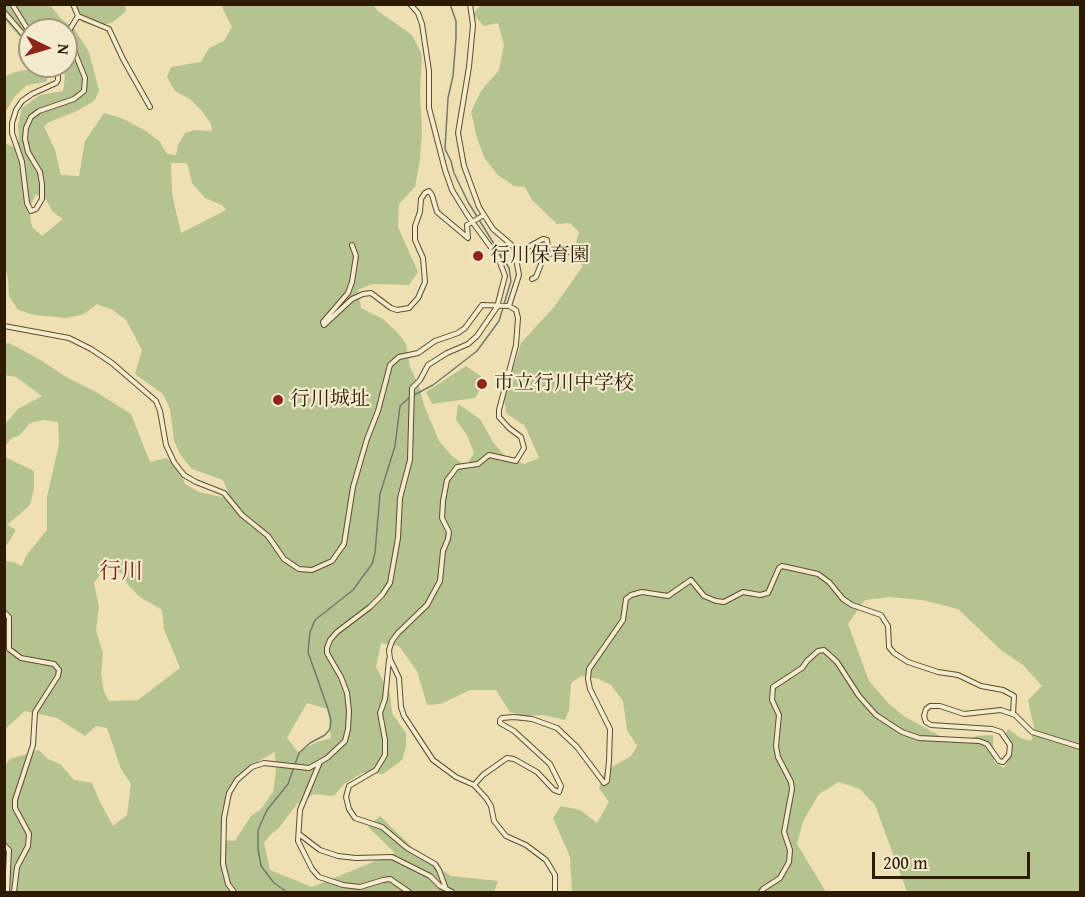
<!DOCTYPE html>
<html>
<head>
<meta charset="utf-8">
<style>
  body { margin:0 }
  #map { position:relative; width:1085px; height:897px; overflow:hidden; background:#eee0b3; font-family:"Gentium Book Plus",serif }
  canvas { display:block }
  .frame { position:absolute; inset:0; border:6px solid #2e1a00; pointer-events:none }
  .north { position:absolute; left:18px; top:18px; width:60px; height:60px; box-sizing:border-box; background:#f4ebce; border:2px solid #a5977c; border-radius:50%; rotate:95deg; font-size:16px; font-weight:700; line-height:24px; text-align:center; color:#2e1a00 }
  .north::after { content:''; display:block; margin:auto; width:21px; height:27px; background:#8f2418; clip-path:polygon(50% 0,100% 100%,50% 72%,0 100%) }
  .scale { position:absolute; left:872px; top:852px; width:158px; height:27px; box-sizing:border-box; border:3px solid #2e1a00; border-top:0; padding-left:8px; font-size:18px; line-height:21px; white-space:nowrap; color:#2e1a00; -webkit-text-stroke:4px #f4ebce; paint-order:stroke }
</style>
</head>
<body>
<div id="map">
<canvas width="1085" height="897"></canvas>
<div class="frame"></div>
<div class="north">N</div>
<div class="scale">200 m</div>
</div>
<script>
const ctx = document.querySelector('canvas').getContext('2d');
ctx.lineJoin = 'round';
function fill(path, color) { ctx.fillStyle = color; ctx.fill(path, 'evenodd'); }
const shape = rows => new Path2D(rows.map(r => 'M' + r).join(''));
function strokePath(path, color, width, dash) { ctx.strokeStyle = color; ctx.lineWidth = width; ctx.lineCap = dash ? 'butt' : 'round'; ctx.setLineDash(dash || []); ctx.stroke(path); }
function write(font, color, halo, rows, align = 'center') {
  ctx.font = font + ' "Gentium Book Plus","Noto Serif JP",serif'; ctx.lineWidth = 4.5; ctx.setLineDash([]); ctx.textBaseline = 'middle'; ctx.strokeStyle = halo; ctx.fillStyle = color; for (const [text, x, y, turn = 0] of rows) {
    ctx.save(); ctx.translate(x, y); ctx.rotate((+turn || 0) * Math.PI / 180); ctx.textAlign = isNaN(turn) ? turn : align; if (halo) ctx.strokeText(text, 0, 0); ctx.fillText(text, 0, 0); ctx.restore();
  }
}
fill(shape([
  [5,5,50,5,62,20,73,27,89,52,99,91,94,101,75,112,49,122,44,126,55,150,61,175,79,176,85,141,104,113,121,118,146,131,160,142,167,154,176,155,178,145,185,133,195,130,212,131,211,124,202,111,190,99,175,91,167,77,171,67,201,62,209,48,224,41,232,27,221,5,373,5,378,11,412,35,422,55,420,91,422,130,420,159,415,187,399,204,398,227,418,272,409,285,372,284,358,290,361,308,383,319,398,333,406,344,410,367,419,386,424,405,439,441,452,456,466,466,474,453,467,435,456,420,458,404,480,419,493,442,505,456,524,464,539,458,525,426,506,413,503,391,512,372,521,343,554,307,583,266,573,253,579,232,570,223,557,224,532,200,525,187,514,186,498,175,485,159,477,138,471,112,481,91,499,70,504,45,498,23,484,26,473,14,481,5,1080,5,1080,892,907,892,875,805,860,789,839,782,819,794,803,821,797,844,826,892,572,892,570,857,553,818,561,806,580,810,597,823,609,802,599,788,605,771,631,756,637,746,627,730,623,701,611,685,599,679,581,676,571,683,569,710,565,720,543,715,525,716,510,712,496,690,470,690,441,704,427,705,417,671,399,646,381,643,376,667,390,694,392,713,406,733,406,746,402,760,383,774,362,773,344,784,334,796,314,794,297,804,278,829,271,834,264,843,270,870,312,887,395,853,368,827,380,816,420,855,451,876,498,881,494,892,5,892,4,766,10,759,39,750,48,759,60,764,74,780,92,783,100,802,113,826,127,815,131,784,121,769,107,728,96,726,85,736,57,718,25,711,5,729,5,561,13,562,22,566,26,556,47,530,47,497,59,444,58,422,43,420,30,423,20,435,12,438,5,446,5,424,18,409,42,396,16,377,5,375,5,344,9,343,39,359,66,377,96,392,131,414,150,462,166,458,179,468,185,484,199,492,231,499,223,480,192,469,181,456,174,441,170,409,163,394,135,374,142,350,126,320,113,310,97,304,84,314,67,318,34,315,18,310,9,296,8,279,4,262,4,136,6,144,14,147,19,140,18,125,22,108,40,95,63,91,65,76,62,66,66,66,66,30,30,30,30,47,5,21],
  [171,163,187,163,192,183,205,198,222,205,226,210,181,233,172,194],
  [35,195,44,196,53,212,63,219,42,236,32,227,29,210],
  [105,568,121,573,129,586,140,597,162,610,164,629,180,668,138,700,109,701,104,692,101,674,103,653,96,631,99,607,94,583],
  [890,597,922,600,958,609,1001,650,1023,665,1042,686,1028,700,1034,728,1031,741,1021,738,1008,729,1004,737,1010,757,1004,768,994,762,993,735,977,736,960,741,942,737,905,717,889,704,869,681,848,624,865,600],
  [307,703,328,709,331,738,317,742,298,752,287,738],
  [275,752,276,771,273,792,261,809,251,816,235,841,221,840,223,820,236,785,253,764],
  [74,5,125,5,126,11,113,22,97,27,82,22],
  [31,66,52,66,46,82,27,85,15,96,6,111,5,121,5,76,15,72,31,69],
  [466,366,486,380,475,398,432,404,426,392],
  [5,457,34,471,34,488,30,505,7,525,16,530,5,548]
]), '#b4c390');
strokePath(shape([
  [450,4,456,21,456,38,453,76,448,98,445,149,451,161,454,173,468,202,509,268,511,281,504,304],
  [414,395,433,385,477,351,499,321,503,308],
  [287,892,274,883,261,866,258,849,258,830,267,810,288,784,299,753,310,743,325,735,330,729,331,720,327,706,308,652,310,632,315,620,353,590,372,564,375,553,380,494,395,446,400,406,410,397]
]), '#707b6d', 1.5);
const minor = shape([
  [12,4,30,33],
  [73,4,78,16,109,29,123,59,150,107],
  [470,4,473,25,469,67,458,133,464,166,479,207,493,229,514,247,519,275,509,306],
  [4,12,22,33,30,37],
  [58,66,58,80,56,83,32,94,22,101,16,110,12,123,12,133,22,162,27,203,31,211,36,209,42,199,42,184,40,172,28,152,25,139,26,128,31,117,39,111,74,99,84,91,85,78,69,38,70,29,78,16],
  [352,245,356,256,352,282,348,293,323,322,324,325,352,299,363,294,371,293,391,308,397,310,409,308,418,298,425,282,423,258,415,240,415,226,420,212,421,199,425,193,429,191,432,195,437,212,468,238,467,225,484,215],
  [515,254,543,239,547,240,548,246,536,277,532,279],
  [545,254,570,252],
  [4,326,69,338,91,349,112,363,156,401,160,411,166,445,174,462,184,475,196,482,224,493,242,515,268,536,284,559,299,569,312,570,332,561,344,544,353,487,367,439,378,411,390,365,399,357,418,353,435,341,458,333,465,328,482,305,509,306,516,310,518,318,516,345,499,410,499,417,509,428,521,437,524,448,516,461,489,455,478,464,457,467,451,475,447,480,443,501,442,518,449,532,448,539,443,551,440,581,427,605,398,633,392,641,389,650,390,659,399,678,401,707,404,716,433,760,456,777,474,785,486,798,491,806,494,821,506,836,526,845,546,860,555,875,555,892],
  [4,612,9,617,9,649,21,658,54,664,59,670,58,676,35,712,33,745,15,800,15,808,29,834,28,846,17,867,14,892],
  [389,660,385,699,380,713,385,740,385,755,376,770,349,786,346,797,349,809,355,818,382,827,407,848,435,864,439,870,446,889],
  [320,762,300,810,298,841,312,869,319,877,343,885,360,887,383,880,390,879,409,892],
  [474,785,483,775,507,758,514,759,537,772,554,790,559,792,561,786,550,764,514,731,500,723,500,720,502,718,514,717,532,719,557,728,577,747,604,783,607,781,609,761,610,729,590,689,588,679,589,669,623,620,626,599,631,595,642,592,668,596,691,580,704,596,716,601,724,602,743,592,760,595,768,593,779,568,782,566,818,574,829,582,843,599,852,605,881,615,888,626,889,647,894,653,908,662,938,672,958,675,981,686,1003,690,1014,696,1013,714],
  [299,834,320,850,338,856,356,858,392,857,430,876,440,886,452,892],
  [4,845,9,850,7,892],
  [234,892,228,884,223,864,224,818,229,793,237,780,252,767,264,763,309,768,327,758,345,741,348,729,349,711,347,693,341,677,327,653,327,648,330,640,337,632,370,607,382,595,390,583,398,538,400,498,410,460,412,388,420,380,428,365,447,353,468,344,477,336,497,307,505,276,498,257,468,216,452,190,445,170,429,108,429,71,422,24,418,13,410,4],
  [761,892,763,889,780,878,789,862,790,850,784,832,792,789,791,782,778,757,776,746,779,715,772,700,773,687,802,668,807,661,818,651,824,650,837,662,859,696,876,715,902,732,919,738,979,741,987,744,999,761,1003,762,1009,755,1010,745,1001,732,992,729,931,725,926,722,924,716,926,709,930,706,940,706,964,714,1001,710,1015,715,1032,732,1080,747]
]);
strokePath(minor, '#5e4c2d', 6);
strokePath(minor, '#f4ebce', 4);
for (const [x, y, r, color] of [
  [478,256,6,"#8f2418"],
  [482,384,6,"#8f2418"],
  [278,400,6,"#8f2418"]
]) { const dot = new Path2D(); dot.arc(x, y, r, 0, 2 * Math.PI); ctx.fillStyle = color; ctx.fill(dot); strokePath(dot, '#f4ebce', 2); }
write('20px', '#2e1a00', '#f4ebce', [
  ["行川保育園",490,256],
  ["市立行川中学校",494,384],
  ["行川城址",290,400]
], 'left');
write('22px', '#7a1f14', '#f4ebce', [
  ["行川",121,572]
]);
</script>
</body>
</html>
